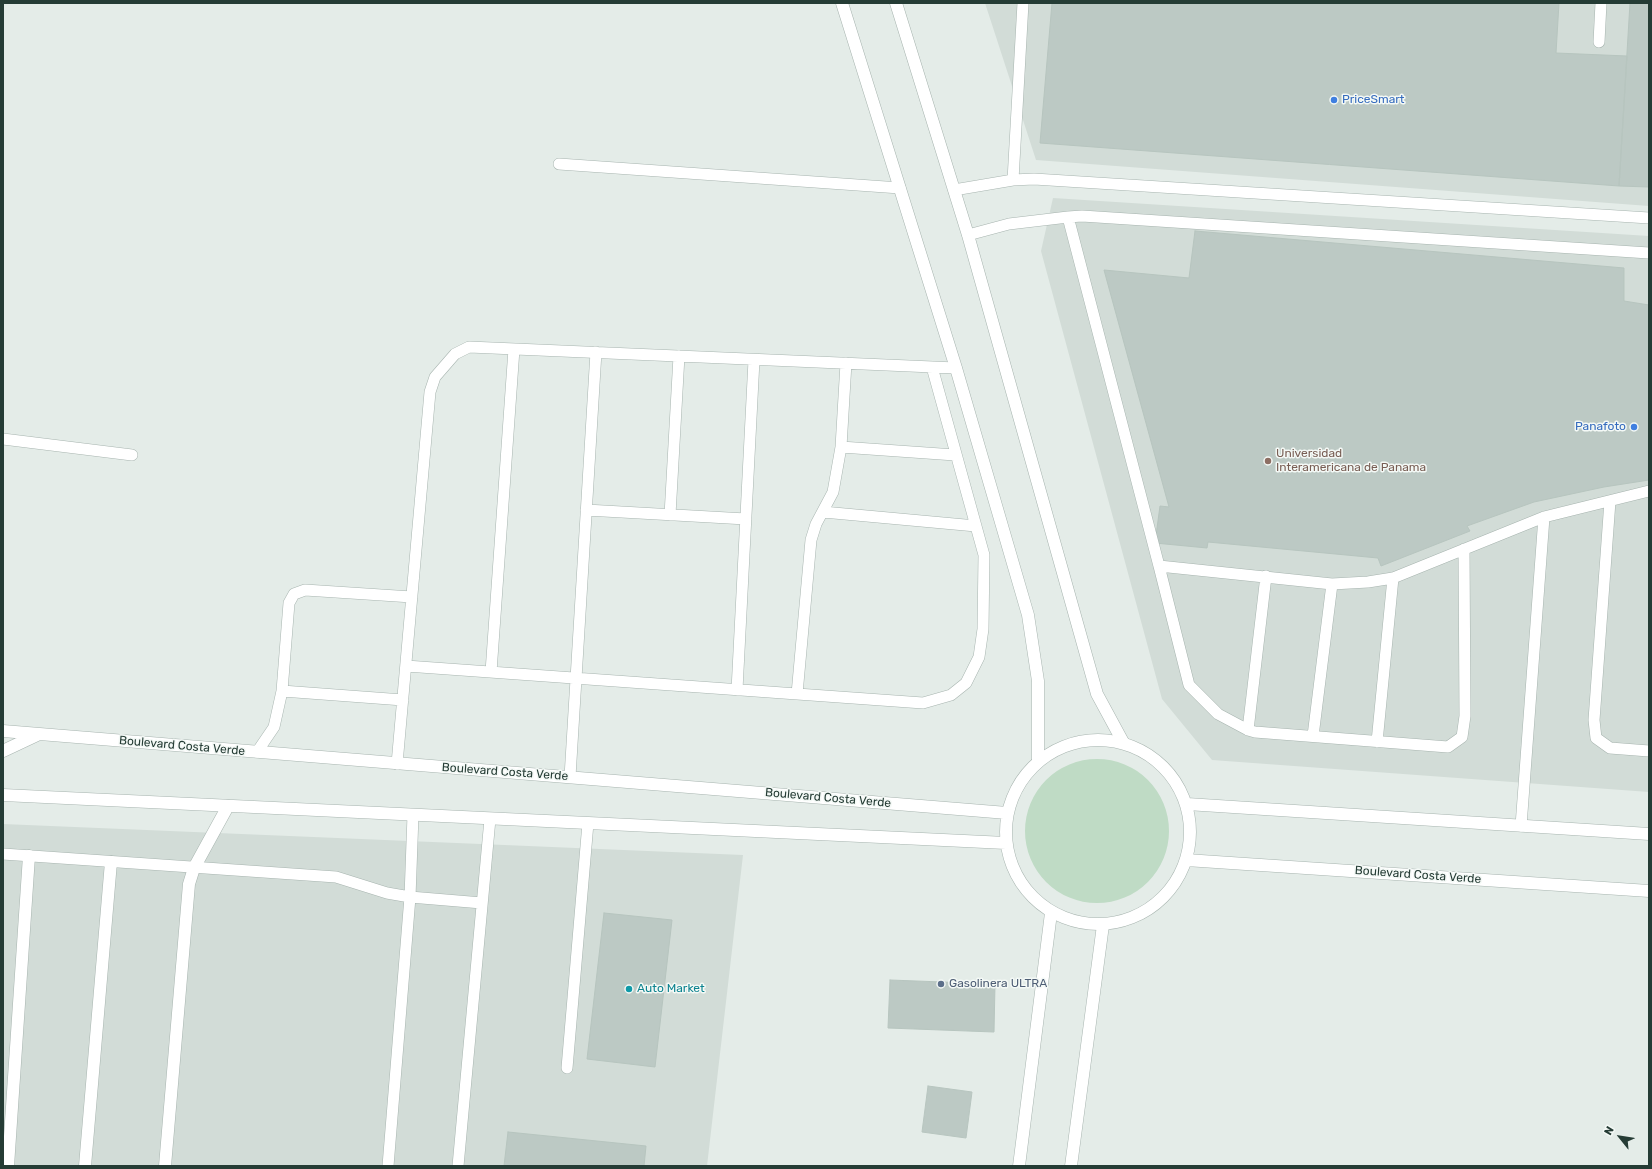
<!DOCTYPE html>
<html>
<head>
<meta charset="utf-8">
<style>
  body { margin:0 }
  #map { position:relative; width:1652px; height:1169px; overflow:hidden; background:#e4ece8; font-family:Rubik,sans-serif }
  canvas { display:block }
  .frame { position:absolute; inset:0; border:4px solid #253c35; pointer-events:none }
  .north { position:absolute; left:1600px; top:1117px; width:40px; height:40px; -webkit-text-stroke:3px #f4f9f6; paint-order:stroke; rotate:300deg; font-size:11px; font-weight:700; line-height:16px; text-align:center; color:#253c35 }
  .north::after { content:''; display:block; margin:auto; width:14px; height:18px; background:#253c35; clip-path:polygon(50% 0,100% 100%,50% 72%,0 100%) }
</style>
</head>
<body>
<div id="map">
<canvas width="1652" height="1169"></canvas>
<div class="frame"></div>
<div class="north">N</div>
</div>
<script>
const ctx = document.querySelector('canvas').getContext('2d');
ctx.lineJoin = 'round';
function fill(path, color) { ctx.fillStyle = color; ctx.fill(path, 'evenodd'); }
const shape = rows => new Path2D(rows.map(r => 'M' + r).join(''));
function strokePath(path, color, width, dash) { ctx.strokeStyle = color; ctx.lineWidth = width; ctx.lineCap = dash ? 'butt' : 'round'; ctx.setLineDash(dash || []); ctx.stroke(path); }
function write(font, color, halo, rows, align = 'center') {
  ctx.font = font + ' Rubik,sans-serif'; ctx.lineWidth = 3; ctx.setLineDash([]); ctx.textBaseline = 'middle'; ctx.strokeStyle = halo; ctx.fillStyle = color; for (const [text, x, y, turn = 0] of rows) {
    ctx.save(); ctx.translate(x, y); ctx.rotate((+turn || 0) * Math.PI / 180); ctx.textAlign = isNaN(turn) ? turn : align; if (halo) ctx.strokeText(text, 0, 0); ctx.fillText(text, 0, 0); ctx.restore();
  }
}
fill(shape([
  [985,3,1649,3,1649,206,1036,160],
  [1053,198,1649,236,1649,792,1212,760,1162,699,1041,251],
  [3,824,743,855,707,1166,3,1166]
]), '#d2dcd7');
fill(shape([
  '1025 831a72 72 0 1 1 144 0a72 72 0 1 1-144 0Z'
]), '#bfdbc5');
const building = shape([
  [1052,3,1559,3,1556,53,1627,56,1619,186,1040,143,1052,3],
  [1630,3,1649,3,1649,187,1619,186,1630,3],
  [1195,231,1624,268,1624,301,1649,305,1649,480,1604,487,1534,502,1467,526,1470,531,1381,566,1378,558,1208,542,1207,548,1155,543,1160,506,1169,507,1104,270,1189,278,1195,231],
  [604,913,672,920,655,1067,587,1059,604,913],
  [890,980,995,984,994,1032,888,1028,890,980],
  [928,1086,972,1092,966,1138,922,1132,928,1086],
  [508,1132,646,1146,644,1166,504,1166,508,1132]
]);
fill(building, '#bcc9c4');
strokePath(building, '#b7c5bf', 1);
const service = shape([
  [1599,42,1601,3],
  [559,164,900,188],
  [1013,180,1023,3],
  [954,190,1013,180,1034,179,1649,218],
  [1068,217,1082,216,1649,253],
  [968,235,1009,224,1068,217,1159,566,1332,584,1368,582,1393,578,1544,517,1649,491],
  [3,439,132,455],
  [841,447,955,455],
  [1610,501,1594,720,1596,738,1610,748,1649,751],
  [586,510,746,519],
  [823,512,976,526],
  [670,515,679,356],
  [1159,566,1189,685,1218,714,1248,730,1255,732,1448,747,1462,737,1465,716,1464,549],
  [406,666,923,703,951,695,966,683,979,657,983,629,984,555,932,367],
  [491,672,514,349],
  [737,690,754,360],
  [282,691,403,700],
  [797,694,811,540,816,524,833,492,841,447,846,363],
  [1248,730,1266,576],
  [1313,736,1332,584],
  [1377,742,1393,578],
  [257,752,274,727,282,691,289,603,294,594,305,590,412,597],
  [397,764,430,392,435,377,455,354,469,347,956,368],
  [570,777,596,352],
  [1521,826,1544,517],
  [3,854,336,877,387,893,410,897,482,903],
  [567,1068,588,823],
  [388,1166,410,897,413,815],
  [458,1166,490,819]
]);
const minor = shape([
  [842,3,956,368,1028,615,1038,681,1038,761],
  [896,3,968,235,1097,694,1123,742],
  [8,1166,29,856],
  [85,1166,111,862],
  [165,1166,189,884,194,868,228,806],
  [1019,1166,1051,913],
  [1071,1166,1103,925]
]);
const tertiary = shape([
  [3,731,1007,813],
  '1006 832a92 92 0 1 1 184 0a92 92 0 1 1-184 0Z',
  [3,751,37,735],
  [3,795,1006,843],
  [1187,804,1649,834],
  [1186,860,1649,891]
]);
strokePath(service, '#a7b4af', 12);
strokePath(minor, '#a7b4af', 13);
strokePath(tertiary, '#a7b4af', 13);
strokePath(service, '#fff', 11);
strokePath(minor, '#fff', 12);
strokePath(tertiary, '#fff', 12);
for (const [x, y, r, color] of [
  [1334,100,4,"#3f7fe0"],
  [1634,427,4,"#3f7fe0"],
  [1268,461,4,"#8d6e63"],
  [941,984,4,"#5c6f8a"],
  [629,989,4,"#0f9aa8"]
]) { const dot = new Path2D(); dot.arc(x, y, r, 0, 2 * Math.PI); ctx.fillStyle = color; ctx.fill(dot); strokePath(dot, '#f4f9f6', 1.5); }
write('12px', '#366cbe', '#f4f9f6', [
  ["PriceSmart",1342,100],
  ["Panafoto",1626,427,"right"]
], 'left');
write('12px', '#785e54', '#f4f9f6', [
  ["Universidad",1276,454],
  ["Interamericana de Panama",1276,468]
], 'left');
write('12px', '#253c35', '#f4f9f6', [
  ["Boulevard Costa Verde",182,746,5],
  ["Boulevard Costa Verde",505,772,4],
  ["Boulevard Costa Verde",828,798,5],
  ["Boulevard Costa Verde",1418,875,4]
]);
write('12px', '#4e5e75', '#f4f9f6', [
  ["Gasolinera ULTRA",949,984]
], 'left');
write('12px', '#0d838f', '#f4f9f6', [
  ["Auto Market",637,989]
], 'left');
</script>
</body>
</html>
